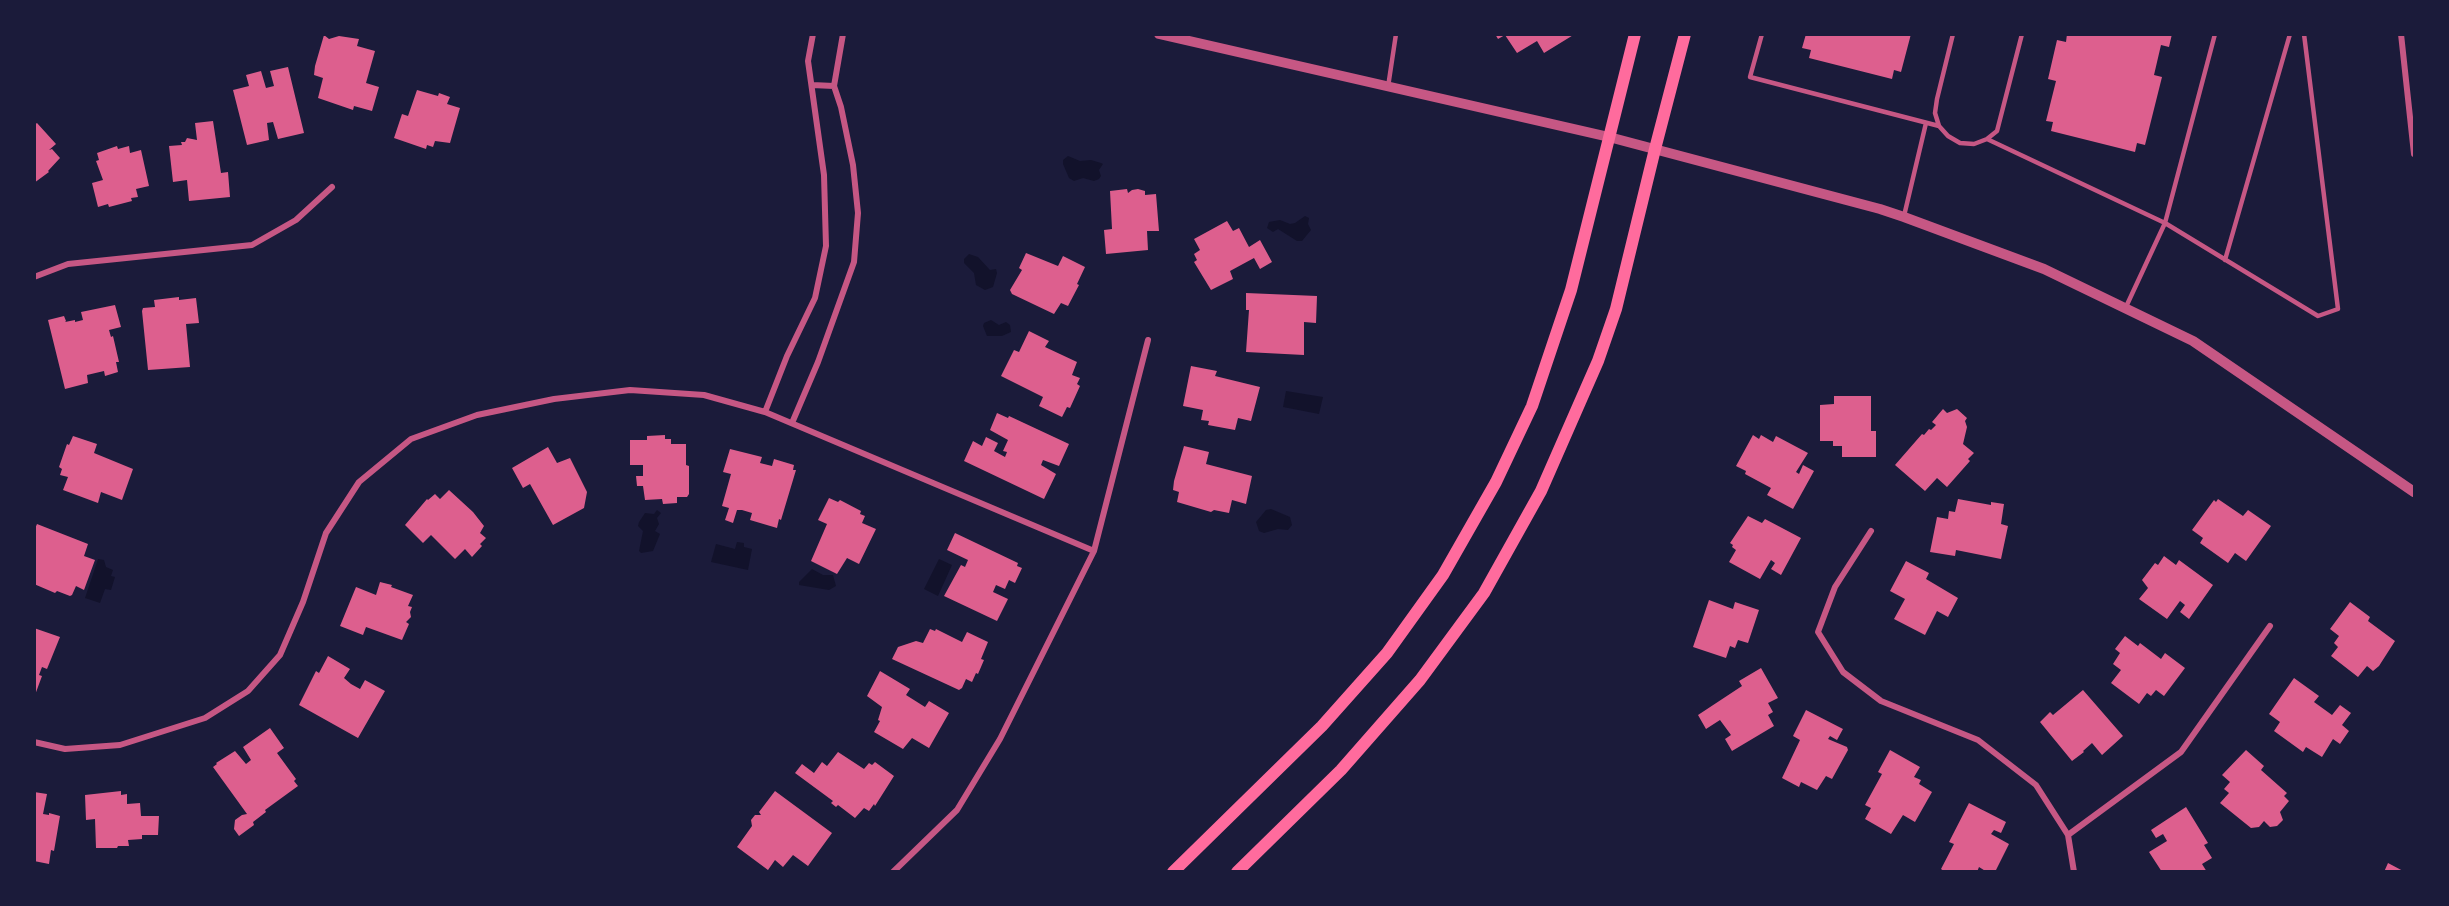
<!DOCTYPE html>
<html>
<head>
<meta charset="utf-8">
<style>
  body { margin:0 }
  #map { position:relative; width:2449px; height:906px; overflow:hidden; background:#1b1b3a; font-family:"Source Sans 3",sans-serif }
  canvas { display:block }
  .frame { position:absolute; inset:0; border:36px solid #1b1b3a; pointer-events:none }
</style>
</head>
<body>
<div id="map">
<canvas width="2449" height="906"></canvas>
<div class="frame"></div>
</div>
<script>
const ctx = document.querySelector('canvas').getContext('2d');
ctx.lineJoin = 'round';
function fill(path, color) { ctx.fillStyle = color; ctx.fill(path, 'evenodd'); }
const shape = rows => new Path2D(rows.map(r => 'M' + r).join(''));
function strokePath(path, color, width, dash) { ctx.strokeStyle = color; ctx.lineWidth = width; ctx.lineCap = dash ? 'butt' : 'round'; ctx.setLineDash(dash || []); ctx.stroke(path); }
fill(shape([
  [1068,156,1080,161,1091,160,1101,163,1103,164,1099,170,1101,176,1099,179,1094,181,1083,178,1074,181,1069,178,1063,164,1063,160],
  [1305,216,1309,218,1308,224,1311,230,1302,241,1297,241,1278,229,1273,232,1267,228,1269,222,1280,220,1290,224,1295,223],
  [969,254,978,257,990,270,996,269,997,273,993,287,985,290,976,285,974,273,964,263,964,259],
  [991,320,999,325,1006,322,1010,325,1011,332,1002,336,987,336,983,326,984,323],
  [1286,391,1323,397,1319,414,1283,407],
  [1271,509,1290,517,1292,525,1288,530,1278,529,1264,533,1259,531,1256,522,1266,510],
  [657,510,661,513,657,518,659,524,655,531,660,534,653,551,641,553,639,551,643,531,638,526,639,522,645,513,654,514],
  [737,542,744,543,744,547,752,549,748,570,711,562,716,544,735,549],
  [98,559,104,560,106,567,113,570,111,576,115,577,111,590,105,589,100,603,85,598],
  [939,559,952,565,938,596,924,589],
  [812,569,823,575,833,575,836,586,829,590,799,585,799,582]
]), '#12122b');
fill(shape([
  [1495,34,1575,34,1544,53,1537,41,1517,53,1505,35,1498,39],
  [1806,34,1911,34,1901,72,1894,70,1892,79,1809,58,1811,50,1802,48],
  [2067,34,2172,34,2169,47,2161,45,2154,75,2162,77,2145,145,2137,143,2135,152,2051,131,2053,122,2046,121,2056,81,2048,79,2057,40,2066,42],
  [324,35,329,39,339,36,359,39,357,46,375,51,366,83,379,87,372,111,354,106,353,110,318,98,323,78,314,75,315,66],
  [288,67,304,133,278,139,273,122,267,123,269,140,247,145,233,90,249,86,246,75,261,71,266,88,274,86,270,71],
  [417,90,438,96,439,93,450,97,447,104,460,108,450,143,435,141,433,147,427,145,426,149,394,138,402,114,408,116],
  [213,121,221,173,228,172,230,197,189,201,187,180,173,182,169,146,182,145,181,142,185,142,187,138,197,140,195,123],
  [37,123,56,144,49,150,52,149,60,158,48,171,49,172,34,183,34,125],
  [117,146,118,149,129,146,130,153,141,150,149,186,136,189,138,197,131,198,132,201,109,207,108,204,98,207,92,183,103,180,96,161,99,160,97,153],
  [1127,189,1128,193,1132,190,1138,189,1145,191,1145,195,1156,194,1159,231,1147,231,1148,250,1106,254,1104,230,1112,229,1110,191],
  [1227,221,1233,231,1239,228,1249,247,1260,240,1272,262,1260,269,1254,258,1230,271,1233,279,1211,290,1194,262,1197,260,1194,254,1200,250,1194,239],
  [1026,253,1058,266,1063,256,1085,267,1077,284,1079,285,1068,306,1061,303,1054,314,1012,294,1010,290,1022,270,1019,268],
  [1246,293,1317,296,1316,323,1304,322,1304,355,1246,352,1249,310,1246,310],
  [179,297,179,300,196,298,199,323,186,324,190,367,148,370,142,311,143,308,155,307,154,300],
  [115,305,121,327,109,330,111,337,113,336,119,362,116,362,118,372,105,376,104,371,87,375,88,383,65,389,48,320,64,316,66,321,65,322,75,320,75,322,83,320,81,312],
  [1029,331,1049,341,1045,347,1077,362,1072,375,1080,378,1077,384,1080,386,1070,408,1067,407,1062,417,1039,406,1043,397,1001,376,1014,350,1019,352],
  [1191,366,1217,371,1215,376,1260,387,1251,421,1238,418,1235,430,1208,425,1209,421,1201,420,1203,410,1183,406],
  [1834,396,1871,396,1871,431,1876,431,1876,457,1842,457,1842,446,1833,446,1833,441,1820,441,1820,405,1834,404],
  [1943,409,1947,413,1957,409,1967,418,1965,421,1967,427,1963,444,1974,453,1968,459,1970,461,1947,487,1937,478,1925,491,1895,465,1922,434,1924,435,1929,429,1931,430,1936,425,1932,422],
  [997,413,1008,418,1009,416,1069,444,1059,466,1043,460,1041,465,1056,474,1044,499,964,461,973,441,982,446,986,437,998,443,994,451,1005,457,1007,452,1003,451,1008,440,990,430],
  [665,435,665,439,671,439,671,444,686,444,686,465,689,466,689,494,687,497,677,497,677,503,663,504,662,499,645,500,643,486,637,486,636,476,643,476,643,465,630,465,630,440,647,440,647,436],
  [1753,435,1759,439,1761,435,1773,442,1776,436,1808,453,1796,472,1799,474,1803,465,1814,471,1793,509,1767,495,1771,488,1745,474,1746,471,1736,466],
  [73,436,97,444,94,453,133,469,122,500,101,492,98,503,63,490,68,477,60,475,62,469,59,467,67,444,69,445],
  [1184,446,1209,452,1206,464,1252,476,1246,504,1232,500,1229,513,1214,510,1211,512,1177,502,1179,492,1173,490,1174,481],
  [548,447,557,463,570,458,587,492,584,508,553,525,530,484,523,488,512,468],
  [730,449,762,457,760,463,772,466,774,459,794,465,793,470,796,470,781,520,779,519,777,528,750,520,752,513,742,510,737,510,733,523,725,520,729,508,722,506,731,474,723,472],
  [449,490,473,512,484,526,480,533,486,538,480,544,482,546,472,557,465,549,455,559,431,535,423,543,405,525,427,499,428,500,435,494,440,499],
  [829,498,838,502,840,500,861,511,860,514,865,516,862,523,876,529,859,564,847,558,837,574,811,561,827,524,818,520],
  [1958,499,1991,505,1991,502,2004,504,2001,524,2008,526,2001,559,1956,550,1955,556,1930,552,1937,517,1948,519,1949,511,1955,512],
  [2218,499,2243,516,2248,510,2271,526,2246,561,2235,553,2228,563,2200,543,2203,538,2192,530,2214,500,2216,502],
  [1748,516,1762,523,1765,519,1801,538,1781,575,1771,569,1775,563,1771,560,1760,579,1729,562,1736,550,1732,547,1733,545,1730,543],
  [37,524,88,544,84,556,95,560,84,590,76,586,72,595,70,596,57,591,55,593,34,584,34,531],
  [955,533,1018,563,1017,566,1022,568,1015,583,1009,580,1005,589,996,585,993,592,1008,599,997,621,944,596,961,565,965,567,968,560,947,550],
  [2164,556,2176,565,2179,560,2213,585,2189,619,2180,612,2185,605,2180,601,2167,619,2139,599,2148,588,2142,580,2155,563,2158,565],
  [1906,561,1929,573,1926,579,1958,598,1948,617,1937,611,1925,635,1894,619,1905,599,1890,591],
  [380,582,392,585,391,587,413,595,408,606,412,607,410,612,411,617,406,622,409,624,402,640,366,627,363,635,340,626,356,587,376,595],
  [1709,600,1733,609,1735,602,1759,610,1748,643,1738,640,1735,648,1730,646,1726,658,1693,647],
  [2350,602,2370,617,2368,621,2395,641,2379,666,2373,671,2367,666,2358,677,2331,656,2338,647,2334,643,2339,636,2330,629],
  [34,628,60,637,47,669,42,667,39,675,42,676,35,695],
  [930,629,935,631,936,629,962,642,967,632,988,642,981,659,984,660,978,674,976,673,972,682,966,679,962,688,959,690,892,659,898,647,916,641,923,643],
  [2125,636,2138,646,2140,643,2161,659,2165,653,2185,668,2164,696,2156,690,2151,696,2147,693,2139,704,2111,683,2121,670,2113,664,2120,653,2115,649],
  [328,656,350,669,344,678,351,684,360,689,365,680,385,691,358,738,299,705,316,671,319,673],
  [1761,668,1778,698,1768,703,1773,712,1768,715,1774,726,1732,751,1725,739,1731,735,1720,720,1706,729,1698,715,1742,686,1739,681],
  [880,671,910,689,906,695,925,707,929,701,949,713,929,748,912,738,903,749,874,732,880,721,878,720,882,707,867,696],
  [2294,678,2319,696,2314,702,2332,715,2340,705,2351,713,2342,725,2349,731,2340,744,2333,739,2322,757,2306,747,2303,752,2274,731,2280,722,2269,714],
  [2083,690,2123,736,2102,755,2092,743,2083,751,2084,752,2072,761,2040,722,2050,712,2053,715],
  [1806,710,1843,729,1837,740,1830,736,1828,739,1847,747,1848,750,1832,779,1826,776,1817,790,1801,782,1799,787,1782,778,1800,740,1793,736],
  [270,728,284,748,277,753,296,779,294,781,298,786,265,810,266,812,253,822,254,825,239,836,234,829,235,820,242,815,247,814,213,767,217,764,216,763,235,751,246,764,251,760,243,747],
  [1890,750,1920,767,1914,777,1921,780,1919,784,1932,792,1915,822,1903,815,1891,834,1865,819,1871,808,1865,805,1882,774,1878,772],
  [2246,750,2264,766,2261,770,2287,793,2284,796,2289,801,2280,812,2283,820,2277,826,2270,827,2264,821,2259,827,2251,828,2220,803,2229,793,2224,789,2230,782,2222,775],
  [838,752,864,769,869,763,872,765,875,762,894,776,875,806,874,804,869,811,864,808,855,818,838,805,836,807,831,803,833,801,795,773,802,764,814,773,822,762,827,766],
  [121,791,121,795,127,794,127,804,140,803,141,816,159,816,158,835,142,835,142,839,128,840,129,846,118,846,117,848,96,848,95,819,86,820,85,795],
  [775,791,832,833,808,866,793,855,783,867,775,860,768,870,737,847,752,826,751,820,755,815,761,815,759,812],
  [34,792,47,794,43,814,49,815,49,813,60,816,54,851,51,850,49,864,34,861],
  [1969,803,2006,822,2001,833,1994,830,1991,834,2009,844,1995,872,1987,872,1979,867,1977,872,1945,872,1941,869,1954,844,1949,842],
  [2186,807,2208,843,2204,845,2212,858,2202,864,2207,872,2162,872,2149,852,2167,841,2163,834,2156,838,2151,830],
  [2388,863,2405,872,2384,872]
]), '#dd5f8e');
strokePath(shape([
  [1762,34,1750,77,1939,126],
  [1953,34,1937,99,1935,113,1939,126,1948,136,1960,143,1974,144,1987,139,1997,131,2022,34],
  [1388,87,1396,34],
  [1987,139,2165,223,2318,316,2338,309,2304,34],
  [1904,216,1926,123],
  [2225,260,2290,34],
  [2125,309,2165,223,2215,34]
]), '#c65784', 4.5);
strokePath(shape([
  [2401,34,2414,154],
  [812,85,834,86],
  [34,277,68,264,252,245,296,220,332,187],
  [765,412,787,356,815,298,826,246,824,175,808,61,813,34],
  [792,423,818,362,854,262,858,213,853,165,841,107,834,86,843,34],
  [1871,531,1835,587,1818,632,1843,672,1881,701,1978,740,2036,785,2068,835,2074,872],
  [34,742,65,749,120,745,205,718,248,691,280,655,303,602,326,533,359,482,411,439,477,415,554,399,630,390,704,395,765,412,1094,551],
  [2068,835,2181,752,2270,626],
  [893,872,957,810,1000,739,1094,551,1148,340]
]), '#c65784', 6);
strokePath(shape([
  [1159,34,1609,137,1880,209,1904,217,2044,269,2193,341,2414,492]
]), '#c65784', 10);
strokePath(shape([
  [1173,872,1322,726,1387,653,1443,575,1496,482,1532,406,1571,290,1635,34],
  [1237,872,1341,770,1420,680,1484,593,1541,491,1598,361,1616,309,1655,149,1685,34]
]), '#ff6b9d', 12);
</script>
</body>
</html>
